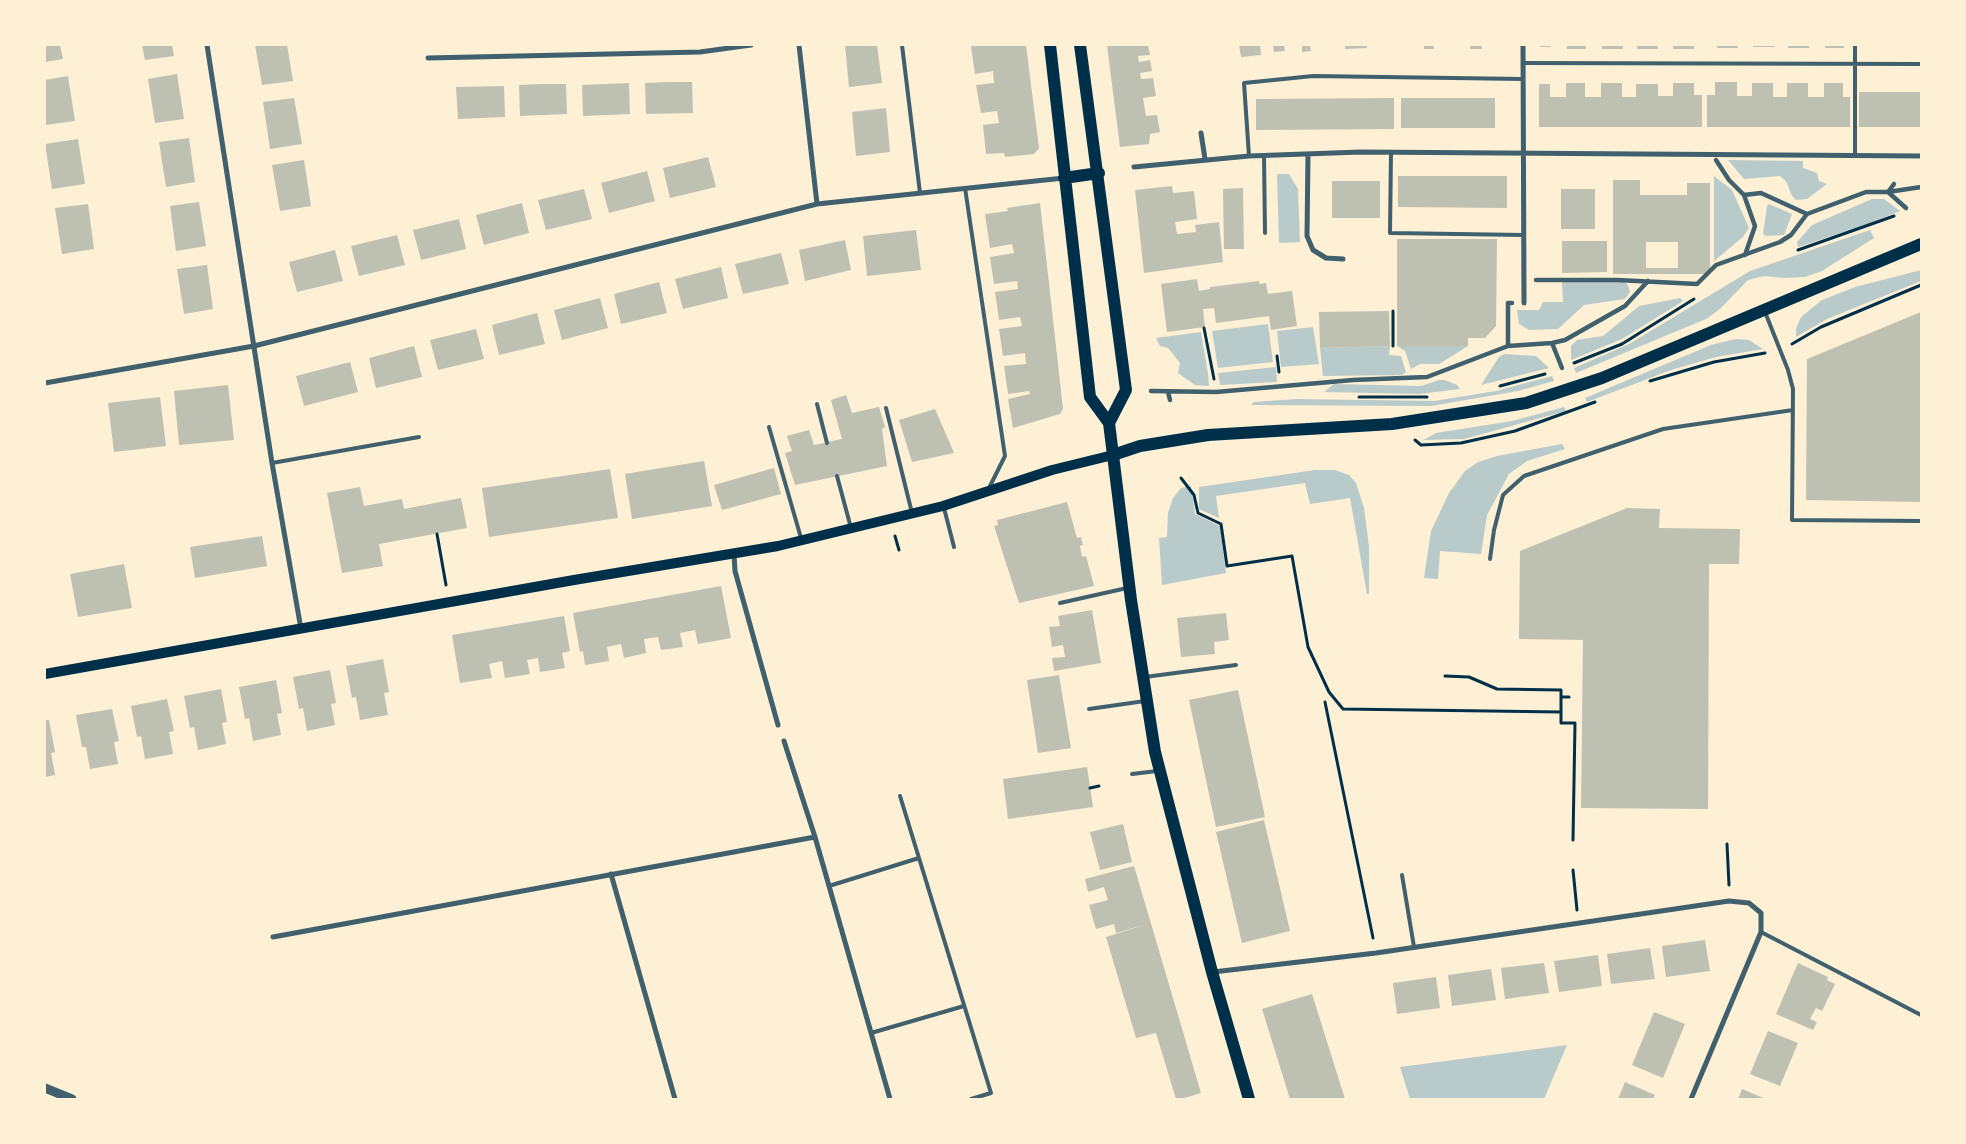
<!DOCTYPE html>
<html>
<head>
<meta charset="utf-8">
<style>
  body { margin:0 }
  #map { position:relative; width:1966px; height:1144px; overflow:hidden; background:#fdf0d5; font-family:"Fira Sans",sans-serif }
  canvas { display:block }
  .frame { position:absolute; inset:0; border:46px solid #fdf0d5; pointer-events:none }
</style>
</head>
<body>
<div id="map">
<canvas width="1966" height="1144"></canvas>
<div class="frame"></div>
</div>
<script>
const ctx = document.querySelector('canvas').getContext('2d');
ctx.lineJoin = 'round';
function fill(path, color) { ctx.fillStyle = color; ctx.fill(path, 'evenodd'); }
const shape = rows => new Path2D(rows.map(r => 'M' + r).join(''));
function strokePath(path, color, width, dash) { ctx.strokeStyle = color; ctx.lineWidth = width; ctx.lineCap = dash ? 'butt' : 'round'; ctx.setLineDash(dash || []); ctx.stroke(path); }
fill(shape([
  [1728,160,1803,161,1803,168,1817,173,1819,181,1827,184,1807,199,1796,200,1792,196,1786,181,1780,176,1744,179],
  [1277,174,1289,174,1298,189,1300,242,1279,243],
  [1714,176,1732,190,1749,228,1743,237,1714,261],
  [1872,199,1884,199,1900,211,1865,225,1798,247,1797,242,1812,225],
  [1769,204,1792,214,1784,235,1766,236,1763,234,1767,206],
  [1870,230,1874,238,1822,271,1805,277,1784,278,1764,276,1748,280,1720,309,1706,319,1576,373,1574,368,1629,344,1750,271],
  [1921,270,1921,281,1827,319,1796,337,1796,329,1801,317,1822,300,1855,287],
  [1562,282,1624,282,1628,285,1630,292,1625,299,1584,305,1558,329,1529,330,1519,324,1517,310,1539,310,1543,302,1563,302],
  [1680,298,1683,301,1622,339,1571,360,1571,346,1577,340,1603,336,1639,306],
  [1268,324,1273,362,1218,368,1212,331],
  [1313,327,1319,364,1281,367,1277,331],
  [1201,332,1208,374,1209,386,1195,385,1178,373,1180,363,1168,348,1160,346,1156,338],
  [1735,339,1749,340,1763,349,1716,357,1671,370,1587,402,1585,398,1711,345],
  [1390,346,1389,355,1401,356,1406,372,1402,375,1323,376,1320,348],
  [1397,346,1468,346,1439,364,1420,364,1411,369,1405,351],
  [1504,354,1536,356,1549,368,1481,385,1499,357],
  [1276,367,1277,382,1220,385,1218,373],
  [1552,376,1554,381,1518,391,1431,406,1251,405,1254,402,1296,399,1434,401,1496,391],
  [1439,380,1445,380,1457,385,1460,389,1419,394,1324,392,1334,384,1421,386],
  [1564,407,1566,411,1464,439,1423,440,1436,433,1512,421],
  [1562,444,1565,449,1527,461,1509,474,1487,515,1481,554,1440,551,1438,579,1424,578,1431,531,1449,493,1465,471,1478,462,1497,456],
  [1315,470,1335,470,1349,475,1356,483,1364,508,1369,546,1369,594,1367,594,1350,498,1310,504,1305,483,1216,496,1219,518,1199,509,1199,487],
  [1191,486,1195,514,1220,526,1226,573,1162,585,1159,538,1167,537,1168,513,1173,498,1181,488],
  [1567,1045,1544,1099,1410,1099,1400,1067]
]), '#b9caca');
fill(shape([
  [45,45,60,45,63,59,45,62],
  [142,45,172,45,174,56,145,60],
  [255,45,287,45,293,81,262,85],
  [845,45,877,45,882,83,849,87],
  [979,45,1026,45,1039,148,1034,154,1005,157,1004,153,986,154,983,125,999,123,997,111,981,113,976,85,994,83,993,71,975,74,971,46],
  [1107,45,1148,45,1150,55,1138,56,1139,62,1150,60,1152,71,1140,73,1141,79,1153,78,1156,96,1143,98,1146,116,1157,115,1160,132,1150,134,1149,144,1120,147],
  [1239,45,1260,45,1261,55,1241,57],
  [1273,45,1284,45,1285,51,1274,52],
  [1302,45,1310,45,1311,51,1302,52],
  [1345,45,1367,45,1367,48,1345,49],
  [1424,45,1434,45,1434,49,1424,49],
  [1470,45,1482,45,1482,49,1470,49],
  [1540,45,1550,45,1550,47,1540,47],
  [1567,45,1586,45,1586,49,1567,49],
  [1602,45,1623,45,1623,49,1602,49],
  [1637,45,1658,45,1658,49,1637,49],
  [1673,45,1694,45,1694,49,1673,49],
  [1717,45,1738,45,1738,48,1717,48],
  [1753,45,1775,45,1774,47,1753,47],
  [1788,45,1809,45,1809,48,1788,48],
  [1825,45,1844,45,1844,48,1825,48],
  [177,74,184,119,155,123,148,79],
  [68,76,75,121,45,125,45,80],
  [669,82,692,82,693,113,646,114,645,83],
  [1715,82,1737,82,1737,96,1752,96,1752,83,1773,83,1773,97,1787,97,1787,83,1808,83,1808,97,1824,97,1824,83,1843,83,1843,97,1850,97,1850,127,1707,127,1707,95,1715,95],
  [629,83,630,114,583,116,582,85],
  [1566,83,1585,83,1585,97,1601,97,1601,83,1622,83,1622,97,1636,97,1636,84,1658,84,1658,96,1673,96,1673,83,1694,83,1694,95,1702,95,1702,127,1539,127,1539,84,1550,84,1550,97,1566,97],
  [542,84,566,84,567,114,520,116,519,85],
  [504,86,505,117,458,119,456,87],
  [1859,92,1921,92,1921,127,1859,127],
  [294,98,302,144,270,149,263,102],
  [1394,98,1394,129,1256,130,1256,99],
  [1401,98,1495,98,1495,128,1401,128],
  [886,108,890,152,856,156,852,112],
  [189,138,195,182,166,187,159,142],
  [78,139,85,184,52,189,45,144],
  [708,157,716,187,670,198,663,168],
  [304,160,311,206,280,211,272,165],
  [647,171,655,201,609,213,601,183],
  [1398,176,1507,176,1507,208,1398,207],
  [1613,180,1640,180,1640,195,1687,195,1687,183,1710,183,1710,274,1613,274],
  [1646,242,1678,242,1678,268,1646,268],
  [1332,181,1380,181,1380,218,1332,218],
  [1172,186,1173,193,1194,191,1197,219,1175,222,1177,234,1196,232,1195,225,1219,222,1223,262,1144,273,1135,190],
  [1243,188,1244,249,1224,249,1223,189],
  [584,189,592,219,546,230,538,200],
  [1561,189,1595,189,1595,229,1561,229],
  [199,202,206,246,176,251,170,206],
  [522,203,529,233,484,245,476,215],
  [1040,203,1063,409,1060,414,1013,428,1008,399,1030,394,1029,391,1008,394,1004,366,1026,364,1025,353,1003,356,999,329,1022,326,1020,317,999,320,995,292,1018,289,1017,281,994,284,990,257,1014,253,1012,244,990,248,985,214,1008,211,1007,208],
  [88,204,94,249,62,254,55,208],
  [459,219,466,249,421,260,413,230],
  [916,230,921,270,867,276,863,236],
  [397,235,405,265,359,276,351,246],
  [1397,239,1497,239,1496,326,1485,338,1468,338,1468,346,1397,346],
  [845,240,851,270,805,281,799,250],
  [1562,241,1607,241,1607,272,1562,273],
  [335,250,343,281,297,292,289,262],
  [781,253,789,284,743,294,735,264],
  [207,265,213,309,184,314,177,269],
  [721,267,728,298,683,309,675,279],
  [1197,279,1199,291,1210,289,1210,287,1259,281,1259,284,1266,283,1268,294,1292,291,1297,326,1271,330,1269,316,1216,323,1214,308,1203,309,1205,327,1167,332,1161,284],
  [659,282,667,313,621,324,614,294],
  [600,298,608,328,562,340,554,310],
  [1389,311,1390,346,1320,348,1319,312],
  [1921,312,1921,502,1806,500,1807,359],
  [537,313,545,344,499,355,492,325],
  [476,329,484,359,438,370,430,340],
  [414,346,422,377,376,388,369,358],
  [350,362,358,392,304,406,296,376],
  [228,385,234,440,179,445,174,391],
  [846,395,852,413,879,407,885,427,882,429,887,466,795,485,785,453,792,451,787,436,809,430,814,445,842,439,831,400],
  [160,397,166,446,114,452,108,403],
  [935,409,954,453,912,462,899,420],
  [704,461,712,506,632,519,625,474],
  [774,468,781,494,722,510,714,485],
  [610,469,618,518,489,537,482,488],
  [360,487,364,506,402,499,404,509,461,498,467,528,379,544,383,566,342,573,327,493],
  [1067,502,1077,538,1081,537,1083,545,1080,546,1082,557,1086,556,1094,586,1019,603,994,526,998,525,997,520],
  [1627,508,1660,509,1659,528,1740,529,1739,564,1709,564,1708,809,1581,808,1583,640,1519,639,1520,551],
  [262,536,267,566,195,578,190,547],
  [124,564,132,608,78,617,70,574],
  [721,586,731,638,698,644,695,630,680,633,683,647,661,650,658,637,644,639,646,653,624,658,621,644,607,647,609,661,585,665,583,651,580,652,573,613],
  [1092,610,1101,663,1054,671,1052,658,1065,657,1063,645,1052,647,1049,627,1060,626,1058,616],
  [1226,613,1229,640,1214,642,1215,654,1181,657,1177,618],
  [564,616,570,651,562,653,565,668,540,672,538,658,527,660,530,674,505,678,502,661,489,664,492,678,460,683,452,635],
  [383,659,389,692,384,693,388,715,360,720,356,697,352,698,346,666],
  [330,670,336,703,331,704,335,725,307,731,303,708,299,709,293,677],
  [1059,675,1071,748,1038,753,1027,680],
  [276,680,282,713,277,714,281,735,253,741,249,718,245,719,239,687],
  [221,689,227,722,222,723,226,744,198,750,194,727,190,728,184,696],
  [1238,690,1265,817,1216,827,1189,700],
  [167,699,174,731,169,732,173,754,145,759,141,736,137,737,131,706],
  [112,709,119,741,114,742,118,764,90,769,86,747,82,747,76,715],
  [45,720,49,720,55,752,51,753,55,775,45,777],
  [1087,767,1093,807,1008,819,1003,779],
  [1264,820,1290,931,1242,943,1216,832],
  [1123,824,1132,862,1100,870,1090,832],
  [1134,866,1201,1093,1181,1099,1176,1099,1156,1033,1136,1038,1106,937,1147,924,1116,933,1114,924,1096,929,1089,905,1108,900,1104,887,1088,892,1085,879],
  [1705,940,1710,971,1666,977,1662,946],
  [1650,948,1655,979,1611,984,1607,954],
  [1598,955,1602,986,1559,992,1554,961],
  [1544,963,1549,993,1505,999,1501,968],
  [1798,963,1828,977,1827,980,1835,984,1822,1011,1816,1008,1810,1019,1817,1022,1813,1030,1776,1014],
  [1491,969,1496,1000,1452,1006,1448,975],
  [1436,977,1440,1008,1397,1014,1393,983],
  [1312,994,1345,1099,1290,1099,1262,1009],
  [1654,1012,1685,1024,1663,1078,1632,1065],
  [1768,1031,1798,1043,1780,1086,1750,1074],
  [1625,1082,1655,1095,1653,1099,1618,1099],
  [1742,1089,1766,1099,1738,1099]
]), '#bec0b2');
strokePath(shape([
  [1798,250,1894,216],
  [1393,311,1393,346],
  [1204,328,1214,379],
  [1792,344,1821,327,1921,285],
  [1277,356,1279,372],
  [1574,363,1622,344,1694,299],
  [1650,381,1714,362,1765,353],
  [1500,386,1545,374],
  [1359,397,1427,397],
  [1415,440,1421,445,1461,443,1515,431,1595,402],
  [1181,478,1194,495,1198,513,1221,524,1227,566,1292,556,1308,647,1329,692,1343,709,1561,712],
  [437,534,446,585],
  [895,536,899,550],
  [1445,676,1469,677,1497,689,1561,690,1561,723,1575,723,1573,840],
  [1561,697,1569,697],
  [1325,702,1373,938],
  [1090,788,1099,786],
  [1727,844,1729,885],
  [1573,870,1577,910]
]), '#003049', 3);
strokePath(shape([
  [902,45,920,193],
  [1523,63,1921,64],
  [1391,152,1390,233,1524,235],
  [1249,156,1244,83,1313,76,1523,79],
  [1264,156,1265,233],
  [1855,156,1855,45],
  [965,188,1005,456,989,488],
  [1765,312,1788,370,1793,389,1792,520,1921,521],
  [817,404,827,443],
  [886,408,912,513],
  [769,427,801,538],
  [272,463,419,437],
  [837,476,851,528],
  [944,508,954,547],
  [1490,559,1494,530,1503,495,1524,476,1663,429,1793,410],
  [1060,603,1127,588],
  [1145,677,1236,665],
  [1089,709,1145,701],
  [1132,774,1157,771],
  [900,796,991,1093,971,1099],
  [1402,875,1414,947],
  [829,886,919,858],
  [1761,932,1921,1015],
  [871,1033,964,1006]
]), '#3f606c', 4);
strokePath(shape([
  [1716,160,1729,180,1744,195],
  [1894,184,1888,192,1906,208],
  [1745,255,1755,226,1744,195,1761,193,1807,214],
  [1536,280,1617,280,1697,284,1716,265,1780,242,1791,235,1807,214,1866,192,1888,192,1921,187],
  [1552,343,1562,368],
  [1508,346,1508,303,1512,303],
  [1151,391,1216,392,1353,380,1427,377,1508,346,1552,343,1565,340,1625,306,1648,281],
  [1168,392,1170,400]
]), '#3f606c', 4.5);
strokePath(shape([
  [207,45,272,463,301,629],
  [799,45,817,204],
  [1523,45,1524,303],
  [428,58,700,52,751,45],
  [1201,133,1205,159],
  [1308,154,1307,236,1313,250,1326,258,1343,259],
  [1134,167,1249,156,1361,152,1921,156],
  [45,383,254,346,817,204,1064,178],
  [734,555,735,571,778,725],
  [784,741,815,837,890,1099],
  [611,874,675,1099],
  [273,937,815,837],
  [1213,972,1376,953,1729,901,1749,903,1761,913,1761,932,1691,1099]
]), '#3f606c', 5);
strokePath(shape([
  [45,1088,72,1099]
]), '#3f606c', 9);
strokePath(shape([
  [45,674,574,580,778,546,943,506,1052,470,1113,455]
]), '#003049', 10);
strokePath(shape([
  [1050,45,1090,397,1109,423,1131,600,1155,752,1212,972,1249,1099],
  [1080,45,1126,390,1109,423],
  [1064,178,1099,173],
  [1113,455,1140,446,1208,435,1392,424,1526,403,1602,378,1921,244]
]), '#003049', 12);
</script>
</body>
</html>
